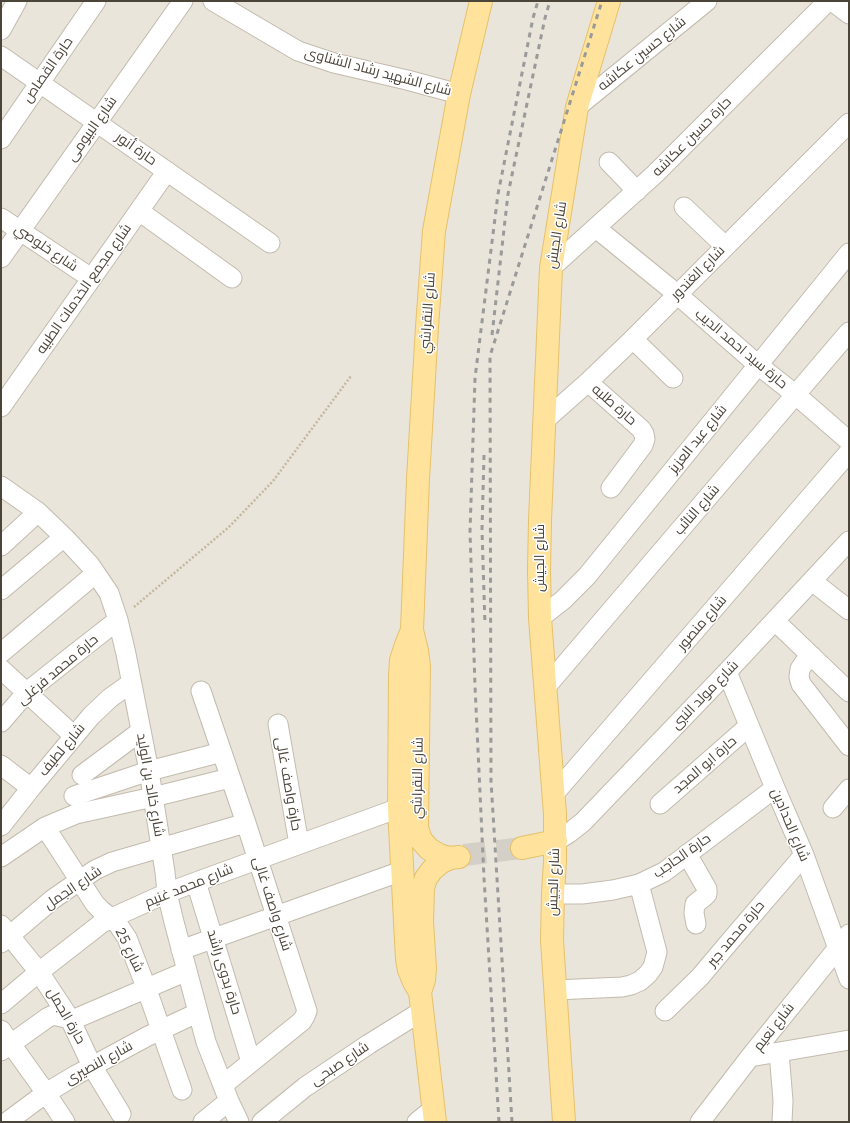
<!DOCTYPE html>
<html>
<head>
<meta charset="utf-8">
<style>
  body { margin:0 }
  #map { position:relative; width:850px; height:1123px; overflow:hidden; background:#f6f3ec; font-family:"IBM Plex Sans",sans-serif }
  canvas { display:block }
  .frame { position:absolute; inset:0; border:2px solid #4b4439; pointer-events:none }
</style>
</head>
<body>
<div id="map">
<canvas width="850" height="1123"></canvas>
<div class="frame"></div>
</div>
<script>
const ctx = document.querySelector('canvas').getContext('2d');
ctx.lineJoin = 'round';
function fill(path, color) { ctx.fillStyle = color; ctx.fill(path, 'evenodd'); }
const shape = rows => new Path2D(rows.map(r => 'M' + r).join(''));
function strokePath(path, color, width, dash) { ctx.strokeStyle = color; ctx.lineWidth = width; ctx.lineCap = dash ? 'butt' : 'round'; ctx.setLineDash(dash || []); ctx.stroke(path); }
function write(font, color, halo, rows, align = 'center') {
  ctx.font = font + ' "IBM Plex Sans",Cairo,sans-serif'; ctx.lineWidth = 3; ctx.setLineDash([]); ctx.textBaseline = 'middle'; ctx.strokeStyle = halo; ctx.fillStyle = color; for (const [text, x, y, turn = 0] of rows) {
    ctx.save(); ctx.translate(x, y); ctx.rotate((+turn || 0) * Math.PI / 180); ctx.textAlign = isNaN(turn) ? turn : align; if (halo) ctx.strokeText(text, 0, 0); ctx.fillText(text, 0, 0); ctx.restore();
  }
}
fill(shape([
  [1,1,849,1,849,1122,1,1122]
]), '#eae5da');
strokePath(shape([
  [464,855,522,848]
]), '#d4d0c8', 22, [22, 11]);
const minor = shape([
  [213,1,298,51,334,63,407,80,459,94],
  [832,1,849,14],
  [1,30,17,1],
  [1,56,270,243],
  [577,107,707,1],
  [1,139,96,1],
  [609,162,637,191],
  [684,207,725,246],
  [139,211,232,278],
  [1,218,91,278],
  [596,228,677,294,758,365,796,395,849,441],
  [1,258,183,1],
  [551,268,655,174,828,1],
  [633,339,673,378],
  [588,382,641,429,644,434,645,439,643,445,611,488],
  [1,407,167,171],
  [544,421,588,382,633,339,849,123],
  [1,486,38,512,64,537,90,565,109,593,118,620,126,654,149,771,165,872,167,893,174,922,206,1042,229,1101,239,1122],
  [1,546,38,512],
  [812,581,849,610],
  [1,590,64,537],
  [540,618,563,600,587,576,849,253],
  [775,621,849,692],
  [1,653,95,574],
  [812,656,804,663,800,669,799,677,801,684,849,746],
  [1,669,74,736],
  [727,672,775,788,804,855,849,979],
  [545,688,849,332],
  [201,691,246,823,307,1011,305,1016,302,1021,223,1085],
  [1,722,27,692,72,656,118,620],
  [278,724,299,844],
  [1,765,31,788],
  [82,775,141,731],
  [554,794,849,452],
  [74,796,149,771,222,752],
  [660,804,749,726],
  [833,808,849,789],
  [1,826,31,788,91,716,110,698,131,683],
  [45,827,95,904,101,910,117,923,127,938,146,987,182,1090],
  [556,841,569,833,583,822,727,672,849,541],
  [687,854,707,889,707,894,704,897,695,904,694,913,696,924],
  [1,857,45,827,76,814,153,797,230,778],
  [196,882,251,1062],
  [553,894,582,894,613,890,639,884,664,872,775,788],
  [1,925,39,972,70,1019,92,1066,121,1114],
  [1,943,53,899,95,870,112,862,246,823],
  [181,950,402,871],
  [555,990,622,987,631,985,640,981,648,974,653,967,657,952,639,884],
  [1,1004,39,972,102,923,116,916,167,893,196,882,399,808],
  [665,1011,700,977,726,946,804,855],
  [1,1030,46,1093,65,1122],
  [1,1051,47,1018,53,1015,70,1019,77,1018,187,971],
  [779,1052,783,1101,782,1122],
  [750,1057,849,1040],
  [7,1122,46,1093,76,1075,148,1036,197,1013],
  [203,1122,229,1101],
  [262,1122,305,1087,369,1044,422,1011],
  [417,1122,433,1109],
  [700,1122,750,1057,849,934]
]);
const primary = shape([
  [412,630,406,645,401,660,400,676,399,808,407,959,409,970,414,982,420,992],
  [522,848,556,841],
  [450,858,439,855,429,849,421,840,417,828,419,666,417,651,412,630,418,479,427,327,434,231,459,94,481,1],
  [435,1122,420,992,424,980,425,968,422,922,423,888,426,878,432,870,440,863,450,858,459,857],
  [564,1122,552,940,553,894,555,861,555,814,540,618,539,570,540,520,551,268,577,107,609,1]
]);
strokePath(minor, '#c2bbae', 21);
strokePath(primary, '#e6c16a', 24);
strokePath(shape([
  [134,607,229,527,273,481,351,376]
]), '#c4b79f', 2.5, [2, 2]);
strokePath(minor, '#fff', 19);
strokePath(primary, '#ffe39c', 22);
strokePath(shape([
  [492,335,508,194,545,18,550,1],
  [484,455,482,530,485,625],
  [499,1122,484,878,475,686,470,532,475,378,498,194,533,18,538,1],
  [512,1122,491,781,490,356,602,1]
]), '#9a9a9a', 3, [5, 5]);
write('14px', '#4b4439', '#fff', [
  ["شارع حسين عكاشه",642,54,-39],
  ["حارة القصاص",48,70,-55],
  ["شارع الشهيد رشاد الشناوى",378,72,15],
  ["شارع البيومى",92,129,-55],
  ["حارة حسين عكاشه",692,137,-45],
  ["حارة أنور",136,149,35],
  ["شارع الجيش",557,235,-81],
  ["شارع خلوصي",46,248,34],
  ["شارع الغندور",698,273,-45],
  ["شارع مجمع الخدمات الطبيه",84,289,-55],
  ["شارع النقراشي",428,313,-86],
  ["حارة سيد احمد الديب",741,349,40],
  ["حارة طلبه",614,405,41],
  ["شارع عبد العزيز",698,439,-51],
  ["شارع النائب",697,510,-49],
  ["شارع الجيش",540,558,-90],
  ["شارع منصور",702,623,-49],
  ["حارة محمد فرغلى",58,670,-40],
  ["شارع مولد النبى",705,695,-46],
  ["شارع لطيف",62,750,-50],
  ["حارة ابو المجد",705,765,-41],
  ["شارع النقراشي",418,778,-89],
  ["حارة واصف غالى",288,784,80],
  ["شارع خالد بن الوليد",150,785,80],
  ["شارع الحدادين",790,825,67],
  ["حارة الحاجب",682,856,-35],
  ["شارع الجيش",554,882,-88],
  ["شارع محمد غنيم",189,886,-22],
  ["شارع الجمل",73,888,-34],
  ["شارع واصف غالى",272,904,72],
  ["حارة محمد جبر",736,934,-50],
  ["شارع 25",129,950,64],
  ["حارة بدوى راشد",224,972,73],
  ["حارة الجمل",66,1016,60],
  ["شارع نعيم",774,1027,-52],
  ["شارع النصيرى",99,1063,-29],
  ["شارع صبحى",340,1064,-34]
]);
</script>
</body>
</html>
